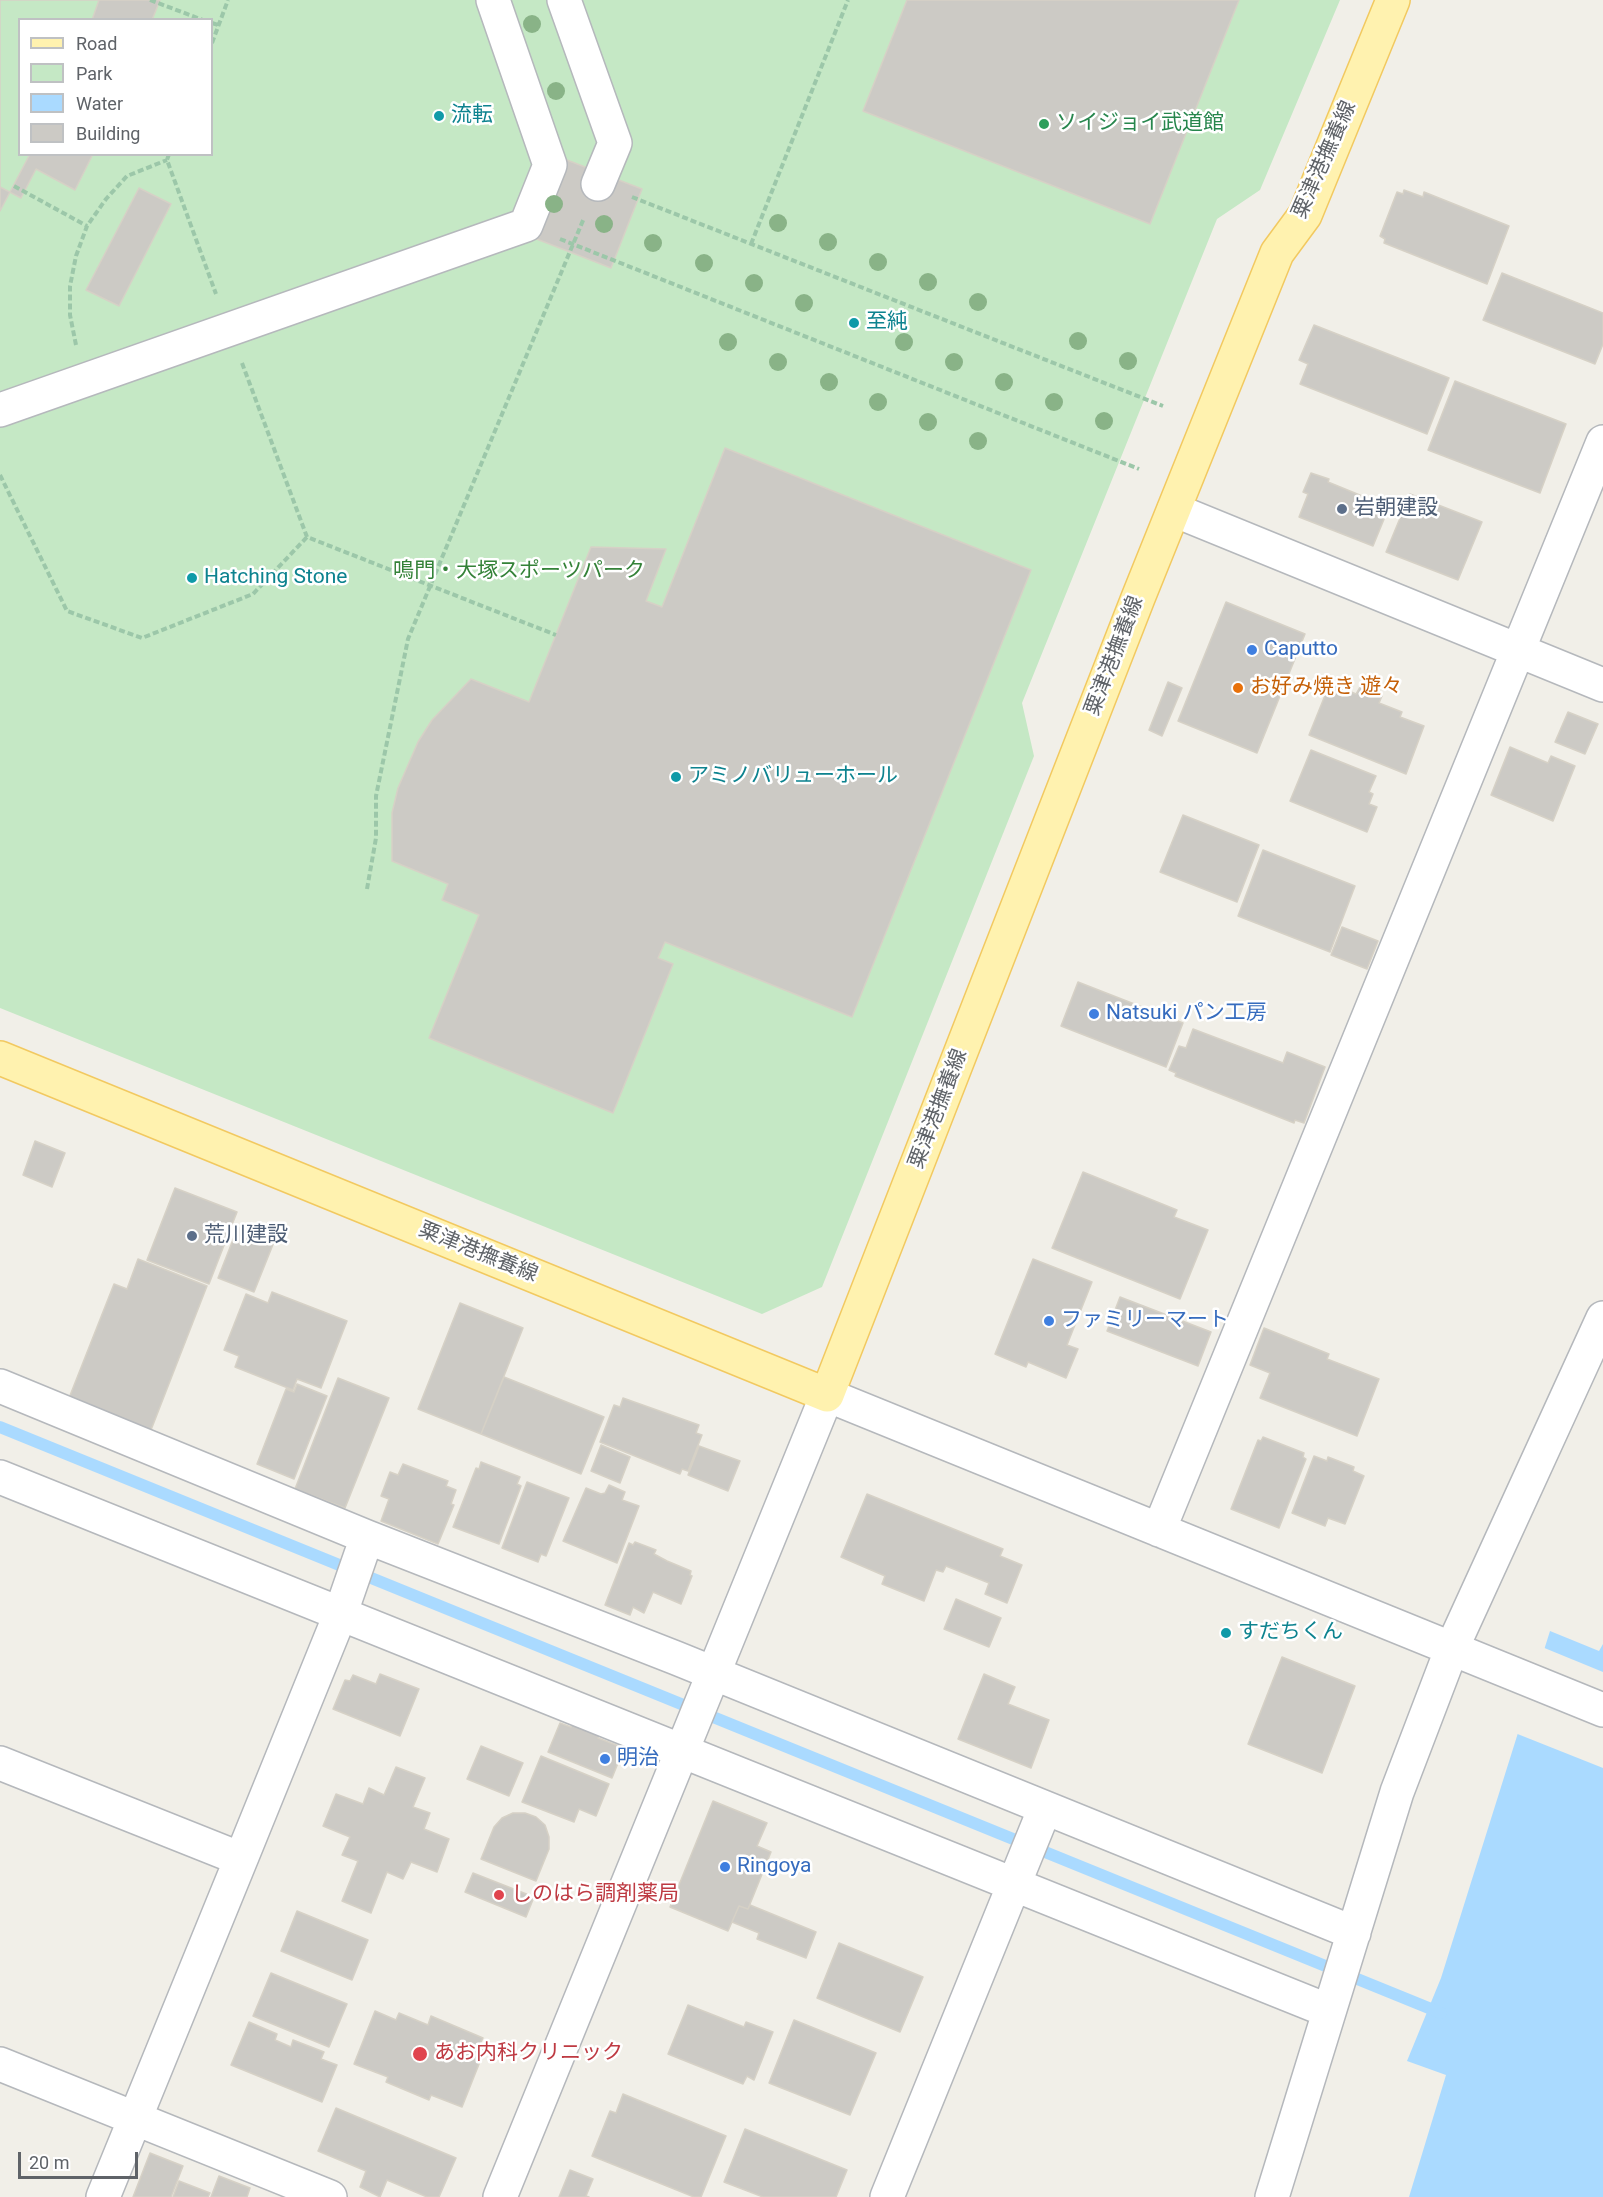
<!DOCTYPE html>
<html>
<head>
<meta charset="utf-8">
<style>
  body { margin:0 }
  #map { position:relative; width:1603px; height:2197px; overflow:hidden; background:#f1efe8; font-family:Roboto,sans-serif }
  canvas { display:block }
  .legend { position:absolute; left:18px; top:18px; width:195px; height:138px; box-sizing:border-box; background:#fff; border:2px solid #bfc1c3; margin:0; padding:8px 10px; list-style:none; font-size:18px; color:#5f6368 }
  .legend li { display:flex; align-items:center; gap:12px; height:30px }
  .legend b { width:30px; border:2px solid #bfc1c3 }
  .scale { position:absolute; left:18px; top:2152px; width:120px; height:27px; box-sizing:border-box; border:3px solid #5f6368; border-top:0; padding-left:8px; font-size:18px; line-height:21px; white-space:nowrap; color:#5f6368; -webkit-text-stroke:4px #fff; paint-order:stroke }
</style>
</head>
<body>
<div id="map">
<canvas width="1603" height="2197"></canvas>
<ul class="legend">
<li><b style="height:8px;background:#fff2af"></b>Road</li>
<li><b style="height:16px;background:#c5e8c5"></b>Park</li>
<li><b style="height:16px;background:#aadaff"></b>Water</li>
<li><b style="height:16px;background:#cccac5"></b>Building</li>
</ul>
<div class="scale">20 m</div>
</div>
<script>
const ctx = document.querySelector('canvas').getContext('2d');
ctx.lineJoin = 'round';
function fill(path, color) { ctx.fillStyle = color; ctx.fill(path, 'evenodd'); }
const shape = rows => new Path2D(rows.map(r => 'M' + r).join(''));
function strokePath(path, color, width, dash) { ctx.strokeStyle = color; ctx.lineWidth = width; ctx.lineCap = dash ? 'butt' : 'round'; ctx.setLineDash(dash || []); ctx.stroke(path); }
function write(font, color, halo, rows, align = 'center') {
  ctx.font = font + ' Roboto,"Noto Sans JP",sans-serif'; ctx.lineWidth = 5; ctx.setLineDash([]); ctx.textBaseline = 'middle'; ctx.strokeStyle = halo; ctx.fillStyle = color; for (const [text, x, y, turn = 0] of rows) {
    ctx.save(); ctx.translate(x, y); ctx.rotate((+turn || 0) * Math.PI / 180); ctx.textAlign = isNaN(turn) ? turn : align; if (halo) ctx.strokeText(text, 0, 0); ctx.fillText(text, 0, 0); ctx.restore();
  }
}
fill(shape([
  [0,0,1340,0,1260,190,1217,219,1022,703,1034,756,822,1287,762,1314,0,1008],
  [20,20,212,20,212,154,20,154]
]), '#c5e8c5');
fill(shape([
  [1550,1631,1599,1651,1603,1644,1603,2197,1409,2197,1446,2075,1407,2061,1441,1978]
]), '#aadaff');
fill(shape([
  [1542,1647,1603,1672,1603,1768,1515,1733]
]), '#f1efe8');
strokePath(shape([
  [0,1427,1441,2013]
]), '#aadaff', 12);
const building = shape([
  [0,0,160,0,152,20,20,20,20,154,93,154,75,190,36,169,21,198,0,187,0,0],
  [0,0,99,0,92,20,20,20,20,154,30,154,0,211,0,0],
  [907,0,1239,0,1150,224,863,111,907,0],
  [541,150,642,189,611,268,511,229,541,150],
  [139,188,171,204,119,306,86,290,139,188],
  [1404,190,1423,197,1424,192,1509,226,1487,284,1384,243,1385,239,1380,236,1397,192,1403,194,1404,190],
  [1502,273,1603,313,1603,344,1595,364,1483,320,1502,273],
  [1314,325,1449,378,1427,434,1300,384,1308,364,1299,360,1314,325],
  [1455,381,1566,424,1540,493,1428,450,1455,381],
  [725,448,1031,570,852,1017,665,942,658,958,673,964,613,1113,429,1038,479,915,442,900,448,884,392,861,392,813,398,788,418,742,432,720,471,679,529,702,591,547,666,549,646,601,662,607,725,448],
  [1311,473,1329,479,1328,482,1389,507,1373,546,1299,517,1308,494,1303,492,1311,473],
  [1410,494,1482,522,1458,580,1386,552,1410,494],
  [1226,602,1305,634,1257,753,1178,721,1226,602],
  [1168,682,1182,688,1162,736,1149,730,1168,682],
  [1330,683,1356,694,1360,687,1382,696,1379,703,1402,712,1400,717,1424,726,1406,774,1309,735,1330,683],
  [1568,712,1598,724,1585,754,1555,742,1568,712],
  [1510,747,1548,763,1551,756,1575,766,1553,821,1491,795,1510,747],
  [1311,750,1376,776,1369,792,1373,794,1369,804,1377,807,1367,832,1290,801,1311,750],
  [1183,815,1259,845,1237,902,1160,872,1183,815],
  [1263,850,1355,886,1330,952,1238,916,1263,850],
  [1342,927,1378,941,1367,969,1331,955,1342,927],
  [1078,982,1183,1023,1166,1067,1061,1026,1078,982],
  [1193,1029,1283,1063,1287,1052,1325,1067,1304,1123,1295,1120,1294,1123,1175,1076,1176,1073,1169,1070,1179,1046,1186,1048,1193,1029],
  [35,1141,65,1153,52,1187,23,1175,35,1141],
  [1083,1172,1177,1210,1174,1217,1208,1230,1180,1299,1052,1248,1083,1172],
  [175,1188,237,1212,209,1284,147,1260,175,1188],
  [238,1227,274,1242,254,1292,218,1278,238,1227],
  [138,1259,207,1286,151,1430,69,1398,114,1284,127,1289,138,1259],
  [1033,1259,1092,1282,1067,1345,1078,1349,1066,1378,1028,1362,1026,1367,995,1354,1033,1259],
  [272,1292,347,1321,321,1388,297,1379,293,1390,235,1367,239,1356,224,1350,246,1294,268,1303,272,1292],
  [1120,1297,1211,1332,1198,1366,1107,1331,1120,1297],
  [460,1303,523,1328,481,1434,418,1409,460,1303],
  [1264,1328,1329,1354,1327,1359,1379,1379,1357,1436,1260,1398,1270,1373,1250,1365,1264,1328],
  [504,1377,604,1417,581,1474,481,1434,504,1377],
  [338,1378,389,1398,345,1508,295,1489,338,1378],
  [297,1384,327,1396,294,1479,257,1464,286,1389,294,1392,297,1384],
  [623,1398,699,1425,696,1433,702,1435,688,1471,682,1469,680,1474,600,1442,614,1405,620,1407,623,1398],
  [1263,1437,1304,1453,1303,1457,1306,1459,1279,1528,1231,1509,1258,1440,1261,1441,1263,1437],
  [601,1445,630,1457,620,1483,591,1471,601,1445],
  [699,1446,740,1461,728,1491,688,1475,699,1446],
  [1314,1456,1327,1461,1328,1457,1354,1467,1353,1471,1364,1476,1345,1524,1328,1518,1325,1526,1292,1513,1314,1456],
  [481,1462,520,1477,517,1484,521,1486,499,1544,453,1527,476,1468,479,1469,481,1462],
  [403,1464,448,1481,446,1486,456,1490,451,1504,454,1505,438,1544,381,1521,389,1499,381,1496,390,1472,398,1475,403,1464],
  [527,1482,569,1498,546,1556,541,1554,538,1562,502,1548,527,1482],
  [609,1485,625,1492,622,1500,639,1506,617,1563,563,1541,586,1488,601,1494,605,1493,609,1485],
  [867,1494,1003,1549,1000,1556,1022,1565,1007,1603,985,1594,989,1583,946,1566,943,1572,936,1570,924,1601,882,1584,885,1576,841,1557,867,1494],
  [635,1542,656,1550,654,1554,667,1561,691,1571,690,1575,692,1576,681,1604,653,1592,644,1613,633,1607,630,1615,605,1605,629,1543,633,1545,635,1542],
  [956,1599,1001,1618,989,1647,944,1629,956,1599],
  [1282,1657,1355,1686,1322,1773,1248,1744,1282,1657],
  [380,1674,419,1689,400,1736,333,1709,345,1680,350,1681,353,1675,376,1684,380,1674],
  [984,1674,1015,1687,1008,1704,1049,1720,1031,1768,958,1739,984,1674],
  [573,1721,601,1732,598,1738,624,1748,612,1778,548,1752,560,1723,571,1727,573,1721],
  [481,1746,523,1763,509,1796,467,1779,481,1746],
  [541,1756,609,1784,596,1816,579,1809,574,1822,522,1802,541,1756],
  [396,1767,425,1778,413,1807,430,1813,424,1829,449,1839,437,1872,411,1862,403,1879,387,1872,371,1913,342,1901,358,1861,342,1855,350,1837,323,1826,336,1794,363,1804,369,1788,384,1795,396,1767],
  [713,1801,767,1823,757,1846,771,1852,748,1909,739,1906,728,1931,670,1907,713,1801],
  [513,1813,525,1813,536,1817,545,1825,549,1837,549,1849,536,1881,481,1859,494,1827,502,1818,513,1813],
  [473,1873,534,1897,526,1917,465,1892,473,1873],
  [750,1905,816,1932,806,1958,757,1939,759,1933,732,1922,739,1906,748,1909,750,1905],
  [297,1911,368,1940,352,1980,281,1951,297,1911],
  [839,1943,923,1977,900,2032,817,1998,839,1943],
  [271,1973,347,2004,329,2047,253,2016,271,1973],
  [688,2005,744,2027,746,2022,773,2032,754,2080,747,2076,743,2084,668,2054,688,2005],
  [375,2011,396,2020,399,2013,428,2025,431,2016,483,2038,479,2046,485,2049,462,2107,431,2095,429,2100,386,2082,388,2077,354,2064,375,2011],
  [794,2020,876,2053,850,2115,769,2083,794,2020],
  [249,2022,277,2034,275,2040,291,2047,293,2040,324,2052,321,2059,337,2065,322,2102,231,2065,249,2022],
  [623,2094,726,2136,701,2197,694,2197,592,2156,610,2111,616,2113,623,2094],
  [336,2108,456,2158,439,2197,427,2197,387,2180,380,2197,360,2187,366,2171,318,2151,336,2108],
  [745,2129,847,2170,836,2197,763,2197,724,2182,745,2129],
  [150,2153,183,2166,171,2197,133,2197,150,2153],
  [570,2170,593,2179,586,2196,589,2197,559,2197,570,2170],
  [219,2176,250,2188,247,2197,211,2197,219,2176],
  [179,2181,210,2193,208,2197,173,2197,179,2181]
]);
fill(building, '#cccac5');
strokePath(building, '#d6d1c6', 1.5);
const minor = shape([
  [564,0,615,143,598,184],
  [0,410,526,225,550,165,493,0],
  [1174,510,1603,685],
  [0,1386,367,1537,676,1658,1354,1933],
  [0,1477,1329,2011],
  [1159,1530,1603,442],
  [0,1763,241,1859,103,2197],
  [241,1859,340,1615,367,1537],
  [0,2064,330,2197],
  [500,2197,827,1395,1603,1710],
  [887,2197,1045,1808],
  [1272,2197,1397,1792,1452,1648,1603,1318]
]);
const major = shape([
  [0,1058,827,1395,1138,598,1277,253,1305,215,1393,0]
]);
strokePath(minor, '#b5b8bc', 36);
strokePath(major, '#f2c960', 36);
strokePath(shape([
  [150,0,203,20],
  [212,23,218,25],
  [212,43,228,0],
  [169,154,167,160,216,294],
  [14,186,87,226],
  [632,197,1163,406],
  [560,239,1139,469],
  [751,244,848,0],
  [76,345,70,315,70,286,76,256,87,226,106,199,127,176,167,160],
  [242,363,307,537,556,635],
  [0,475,67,611,142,638,253,594,307,537],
  [367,889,376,838,376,796,408,639,584,218]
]), '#9cc7a9', 4, [6, 3]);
strokePath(minor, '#fff', 33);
strokePath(major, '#fff2af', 33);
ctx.fillStyle = '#89b387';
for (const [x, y] of [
  [532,24],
  [556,91],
  [554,204],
  [778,223],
  [604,224],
  [828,242],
  [653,243],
  [878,262],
  [704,263],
  [928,282],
  [754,283],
  [978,302],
  [804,303],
  [1078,341],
  [728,342],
  [904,342],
  [1128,361],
  [778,362],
  [954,362],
  [829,382],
  [1004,382],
  [878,402],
  [1054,402],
  [1104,421],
  [928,422],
  [978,441]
]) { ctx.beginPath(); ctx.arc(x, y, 9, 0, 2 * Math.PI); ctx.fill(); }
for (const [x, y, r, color] of [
  [439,116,6,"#0f9aa8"],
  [1044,124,6,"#2e9e5b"],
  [854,323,6,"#0f9aa8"],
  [1342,509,6,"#5c6f8a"],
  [192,578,6,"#0f9aa8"],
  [1252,650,6,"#3f7fe0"],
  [1238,688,6,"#e8710a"],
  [676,777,6,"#0f9aa8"],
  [1094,1014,6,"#3f7fe0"],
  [192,1236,6,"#5c6f8a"],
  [1049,1321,6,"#3f7fe0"],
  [1226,1633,6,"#0f9aa8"],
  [605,1759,6,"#3f7fe0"],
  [725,1867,6,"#3f7fe0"],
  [499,1895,6,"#e0444e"],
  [420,2054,8,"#e0444e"]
]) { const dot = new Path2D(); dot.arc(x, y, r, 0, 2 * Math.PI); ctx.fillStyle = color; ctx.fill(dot); strokePath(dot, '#fff', 2); }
write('21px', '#0d838f', '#fff', [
  ["流転",451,116],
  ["至純",866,323],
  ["Hatching Stone",204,578],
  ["アミノバリューホール",688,777],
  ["すだちくん",1238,1633]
], 'left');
write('21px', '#27864d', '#fff', [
  ["ソイジョイ武道館",1056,124]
], 'left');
write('21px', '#5f6368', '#fff', [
  ["粟津港撫養線",1325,160,-66],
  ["粟津港撫養線",1115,656,-69],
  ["粟津港撫養線",939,1109,-69],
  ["粟津港撫養線",478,1253,22]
]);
write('21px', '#4e5e75', '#fff', [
  ["岩朝建設",1354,509],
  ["荒川建設",204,1236]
], 'left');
write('21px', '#348238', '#fff', [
  ["鳴門・大塚スポーツパーク",519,572]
]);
write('21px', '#366cbe', '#fff', [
  ["Caputto",1264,650],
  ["Natsuki パン工房",1106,1014],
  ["ファミリーマート",1061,1321],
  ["明治",617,1759],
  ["Ringoya",737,1867]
], 'left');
write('21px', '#c56008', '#fff', [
  ["お好み焼き 遊々",1250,688]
], 'left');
write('21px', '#be3a42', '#fff', [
  ["しのはら調剤薬局",511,1895],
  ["あお内科クリニック",434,2054]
], 'left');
</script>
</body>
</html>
